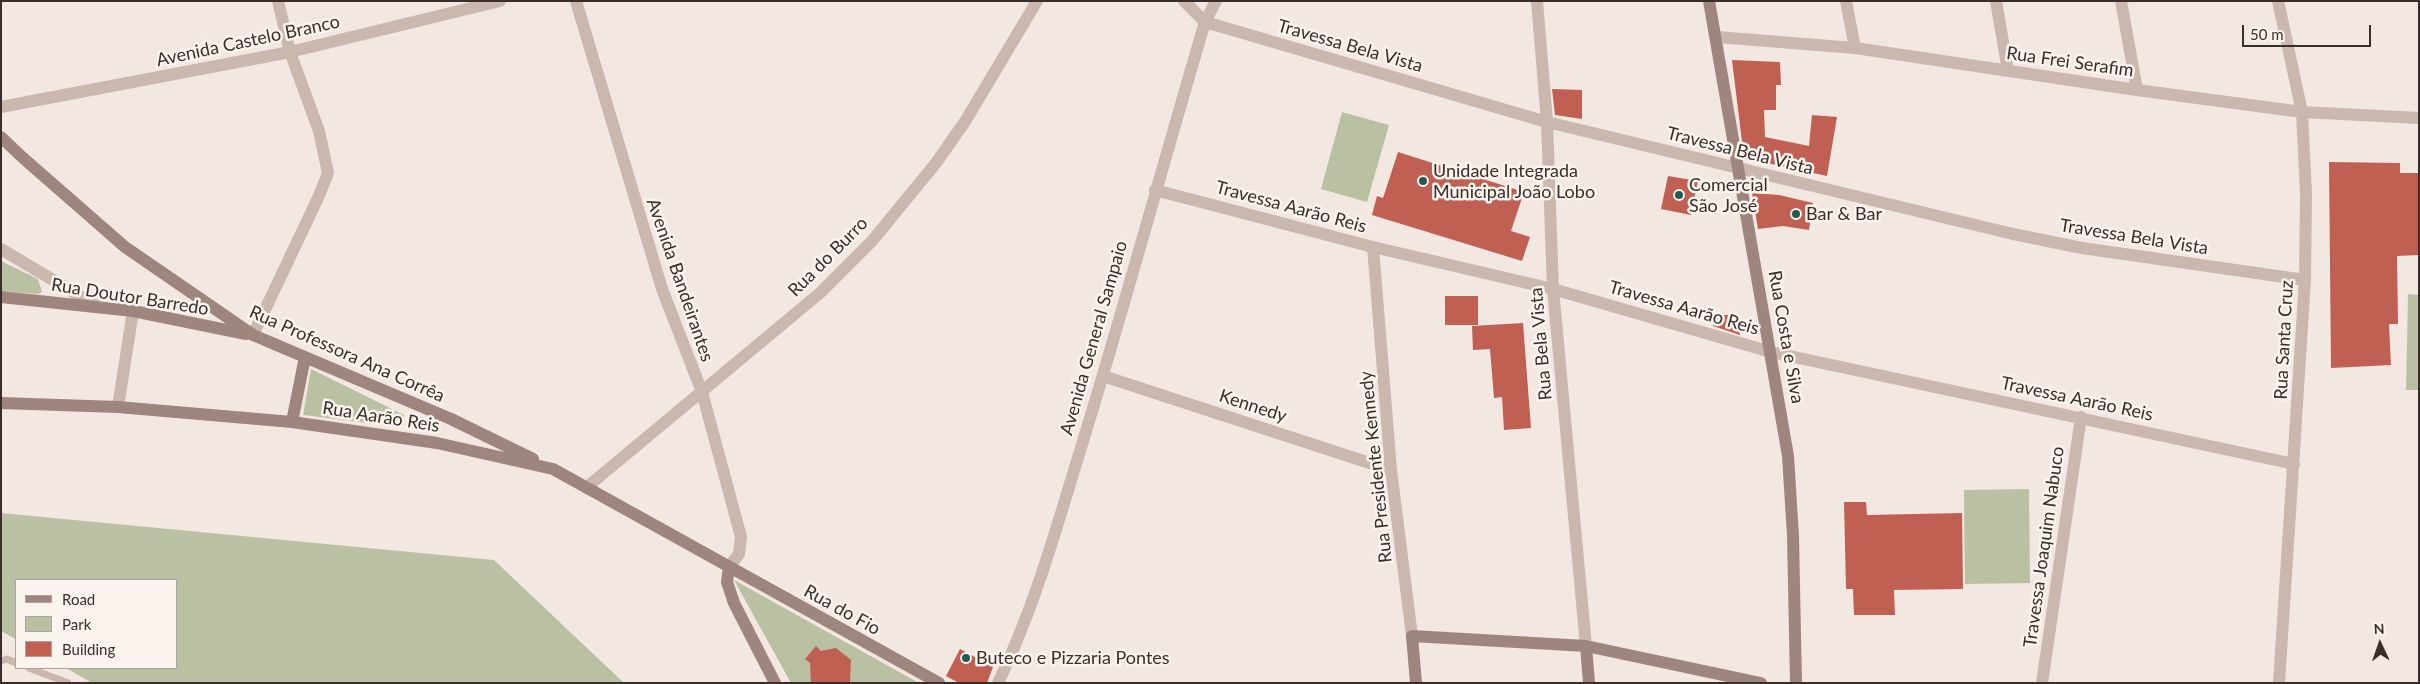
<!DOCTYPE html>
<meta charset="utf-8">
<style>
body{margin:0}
#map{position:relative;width:2420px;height:684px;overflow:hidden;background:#f2e8e1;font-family:Lato,sans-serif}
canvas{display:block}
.frame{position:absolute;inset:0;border:2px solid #392e2c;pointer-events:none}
.legend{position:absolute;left:15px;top:579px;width:162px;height:90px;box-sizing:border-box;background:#faf3ee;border:1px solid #ada4a0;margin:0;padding:6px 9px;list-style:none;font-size:15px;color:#392e2c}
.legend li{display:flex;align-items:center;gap:10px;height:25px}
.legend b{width:25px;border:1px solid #ada4a0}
.north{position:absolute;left:2355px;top:619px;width:50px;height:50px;-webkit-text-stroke:4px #faf3ee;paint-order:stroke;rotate:357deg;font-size:14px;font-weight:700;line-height:20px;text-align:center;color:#392e2c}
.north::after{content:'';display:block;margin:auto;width:18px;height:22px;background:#392e2c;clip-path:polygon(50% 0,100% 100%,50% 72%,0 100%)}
.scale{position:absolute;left:2242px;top:25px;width:129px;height:22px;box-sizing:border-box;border:2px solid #392e2c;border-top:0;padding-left:6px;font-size:15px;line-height:18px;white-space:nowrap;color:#392e2c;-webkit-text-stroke:4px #faf3ee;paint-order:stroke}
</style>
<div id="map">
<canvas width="2420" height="684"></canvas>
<div class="frame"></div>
<ul class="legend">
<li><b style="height:6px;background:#9e867f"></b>Road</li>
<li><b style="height:14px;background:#bac1a2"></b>Park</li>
<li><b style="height:14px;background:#bf6053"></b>Building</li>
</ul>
<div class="north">N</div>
<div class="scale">50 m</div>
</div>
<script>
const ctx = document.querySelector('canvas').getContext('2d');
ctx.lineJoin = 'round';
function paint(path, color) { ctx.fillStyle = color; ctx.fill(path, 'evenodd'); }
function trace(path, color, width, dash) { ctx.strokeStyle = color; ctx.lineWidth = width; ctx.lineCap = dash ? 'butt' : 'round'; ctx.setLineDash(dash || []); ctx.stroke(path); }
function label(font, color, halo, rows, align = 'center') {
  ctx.font = font + ' Lato,sans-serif'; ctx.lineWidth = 5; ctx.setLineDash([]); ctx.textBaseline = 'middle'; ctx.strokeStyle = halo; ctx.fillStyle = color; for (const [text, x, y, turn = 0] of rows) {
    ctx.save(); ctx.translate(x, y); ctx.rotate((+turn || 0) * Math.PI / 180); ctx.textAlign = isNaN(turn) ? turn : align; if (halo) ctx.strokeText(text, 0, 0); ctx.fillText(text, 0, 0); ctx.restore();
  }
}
paint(new Path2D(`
 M1342,112L1389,125L1367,202L1321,189Z
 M1,261L38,279L42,292L38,294L1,291Z
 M2408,294L2419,295V390H2406Z
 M311,369L404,415L401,427L303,415Z
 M2029,489L2030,583L1965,584L1964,490Z
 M1,513L494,560L624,683H92L66,668H176V580H16V639L1,631Z
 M734,580L919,683H791Z`), '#bac1a2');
paint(new Path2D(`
 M1732,60L1780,62L1781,85H1776V110H1764L1765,137L1809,146L1812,115L1837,117L1827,176L1744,158Z
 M1552,89L1582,90V119L1555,115Z
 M1398,152L1524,192L1511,231L1530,237L1522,261L1372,215L1377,196L1383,198Z
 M2329,162L2400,163V173H2419V255L2397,256L2398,324H2389L2391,365L2331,368Z
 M1668,176L1698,181L1691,215L1661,209Z
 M1752,193L1779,195L1813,203L1809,230L1783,226L1758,229Z
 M1445,296H1478V325H1445Z
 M1713,315H1739L1740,335L1713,326Z
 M1523,323L1531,428L1504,430L1502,397L1494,398L1490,349L1473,350L1472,326Z
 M1844,502H1866L1867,515L1962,513L1963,589L1894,590L1895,615H1854L1853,589H1846Z
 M816,646L821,651L836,648L851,660L850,683H811L810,663L805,659Z
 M960,649L993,667L987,683H959L946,676Z`), '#bf6053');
trace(new Path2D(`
 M1,661L7,659L16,663
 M29,668L68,683`), '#cab7ae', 7);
trace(new Path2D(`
 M576,1L662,289L702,392L741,537L739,554L729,567
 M1184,1L1205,22L1547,122L2013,234L2082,248L2305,280
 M1537,1L1547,122L1553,289L1586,646
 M1846,1L1855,48
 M1996,1L2008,71
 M2121,1L2137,90
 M2278,1L2302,112L2306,194L2305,280L2279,683
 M1717,37L1855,48L2137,90L2302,112L2419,118
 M1,107L290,52L500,1
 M1155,190L1373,247L1553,289L1771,352L2294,464
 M1373,247L1391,470L1412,636
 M1,249L95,305
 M253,335L318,198L328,173L319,131L290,52L278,1
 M1103,376L1391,470
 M118,407L133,311
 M587,487L820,293L872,241L936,163L966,120L1037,1
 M998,683C1034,609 1056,529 1080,451C1124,308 1163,164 1205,22L1216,1
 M2042,683L2081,417`), '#cab7ae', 12);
trace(new Path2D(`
 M1709,1L1788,456L1793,536L1796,683
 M1,137L22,157L125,247L253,335L451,419L533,459
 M1,297L133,311L246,334
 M1,403L118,407L292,422L437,443L553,469L939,683
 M292,422L305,357
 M729,567L727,582L734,603L775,683
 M1586,646L1589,683
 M1416,683L1412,636L1586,646L1761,683`), '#9e867f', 12);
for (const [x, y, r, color] of [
 [1423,181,5,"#235956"],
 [1679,195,5,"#235956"],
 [1796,214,5,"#235956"],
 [966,658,5,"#235956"]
]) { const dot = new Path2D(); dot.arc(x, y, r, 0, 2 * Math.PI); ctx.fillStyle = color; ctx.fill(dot); trace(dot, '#faf3ee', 2); }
label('18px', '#392e2c', '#faf3ee', [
 ["Avenida Castelo Branco",248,41,-12],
 ["Travessa Bela Vista",1350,46,16],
 ["Rua Frei Serafim",2070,62,8],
 ["Travessa Bela Vista",1740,151,14],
 ["Travessa Aarão Reis",1291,207,15],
 ["Travessa Bela Vista",2134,237,9],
 ["Rua do Burro",828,257,-45],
 ["Avenida Bandeirantes",680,280,71],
 ["Rua Doutor Barredo",130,297,9],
 ["Travessa Aarão Reis",1684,308,16],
 ["Rua Costa e Silva",1786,337,80],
 ["Avenida General Sampaio",1094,338,-74],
 ["Rua Santa Cruz",2284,340,-87],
 ["Rua Bela Vista",1541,344,-95],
 ["Rua Professora Ana Corrêa",347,354,24],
 ["Travessa Aarão Reis",2077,399,12],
 ["Kennedy",1253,406,18],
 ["Rua Aarão Reis",381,417,9],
 ["Rua Presidente Kennedy",1376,467,-96],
 ["Travessa Joaquim Nabuco",2044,547,-82],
 ["Rua do Fio",842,610,29]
]);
label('18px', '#392e2c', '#faf3ee', [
 ["Unidade Integrada",1433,171],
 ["Municipal João Lobo",1433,192],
 ["Comercial",1689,185],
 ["São José",1689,206],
 ["Bar & Bar",1806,214],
 ["Buteco e Pizzaria Pontes",976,658]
], 'left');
</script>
